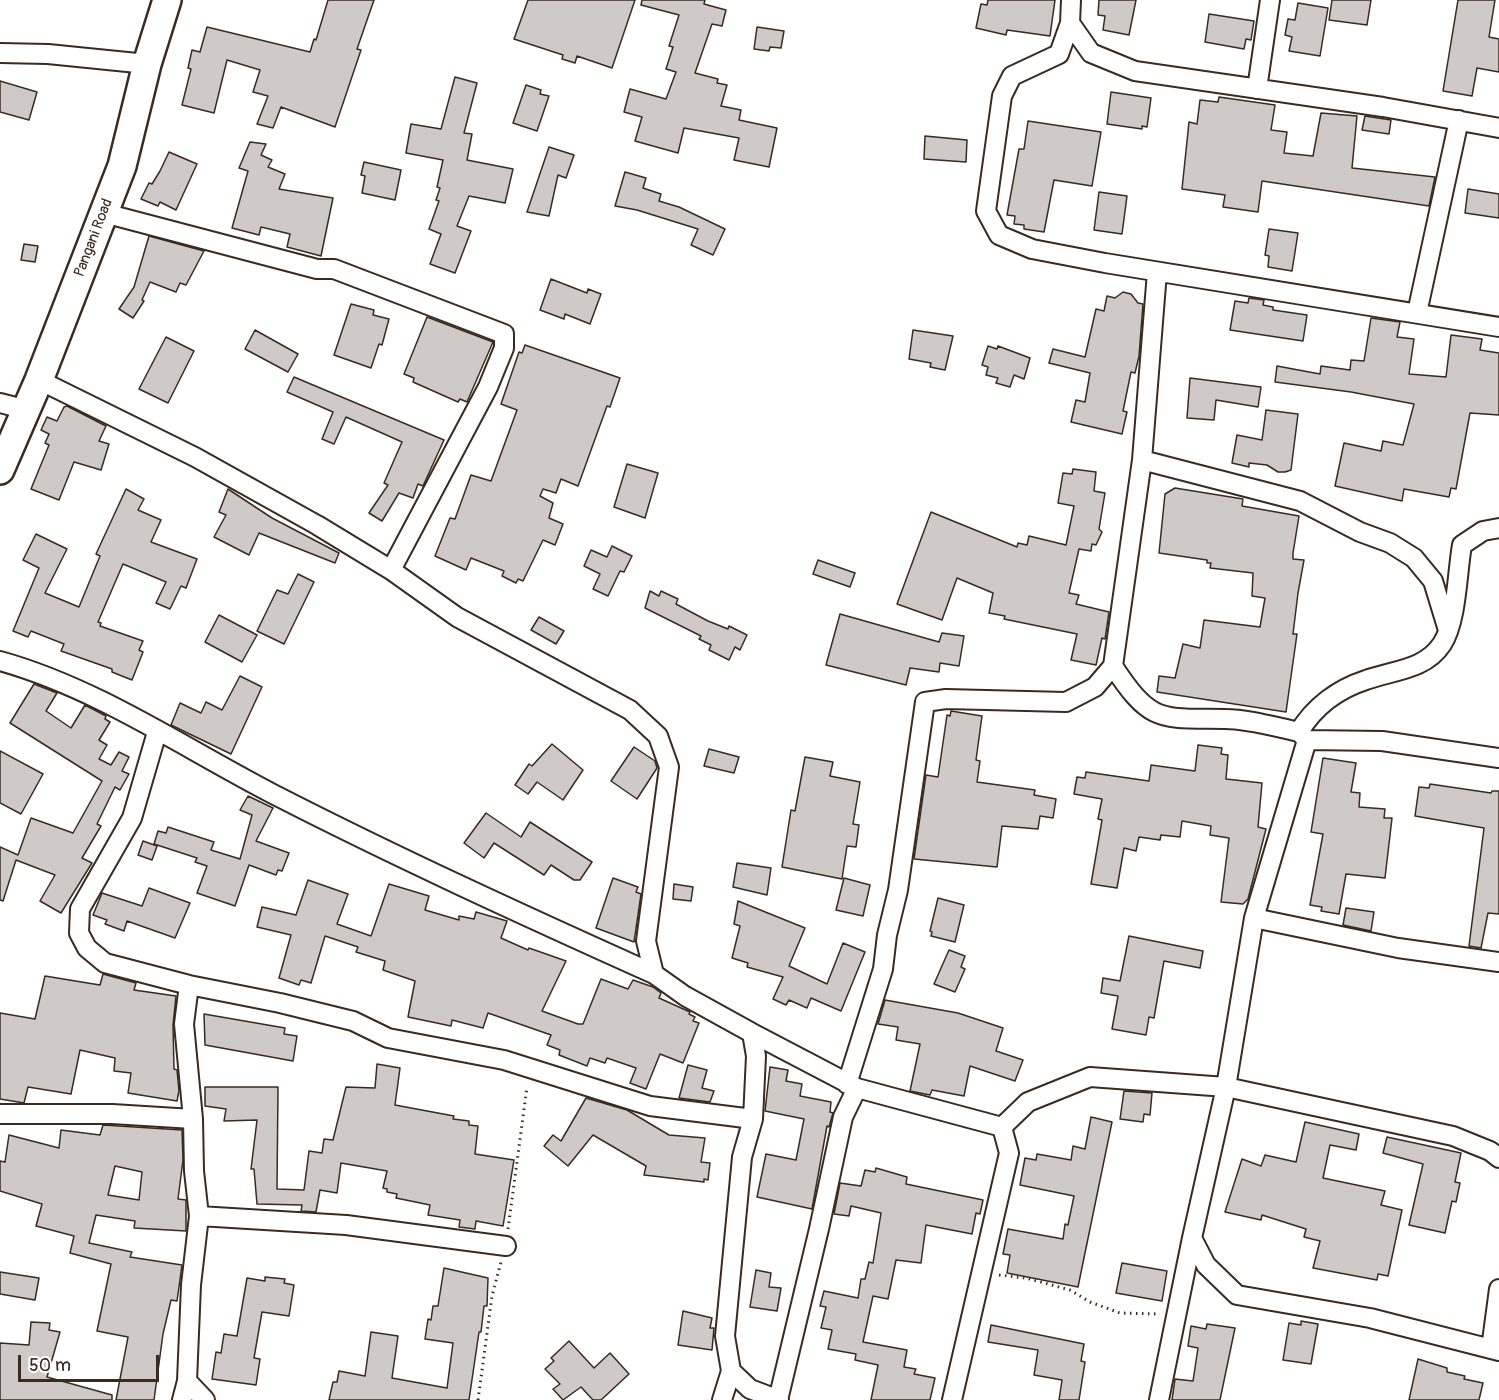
<!DOCTYPE html>
<style>
body{margin:0}
#map{position:relative;width:1499px;height:1400px;overflow:hidden;background:#fff;font-family:Pangolin,sans-serif}
canvas{display:block}
.scale{position:absolute;left:18px;top:1355px;width:141px;height:27px;box-sizing:border-box;border:3px solid #3b2a1e;border-top:0;padding-left:8px;font-size:18px;line-height:21px;white-space:nowrap;color:#3b2a1e;-webkit-text-stroke:4px #fff;paint-order:stroke}
</style>
<div id="map">
<canvas width="1499" height="1400"></canvas>
<div class="scale">50 m</div>
</div>
<script>
const ctx = document.querySelector('canvas').getContext('2d');
ctx.lineJoin = 'round';
function paint(path, color) { ctx.fillStyle = color; ctx.fill(path, 'evenodd'); }
function trace(path, color, width, dash) { ctx.strokeStyle = color; ctx.lineWidth = width; ctx.lineCap = dash ? 'butt' : 'round'; ctx.setLineDash(dash || []); ctx.stroke(path); }
function label(font, color, halo, rows, align = 'center') {
  ctx.font = font + ' Pangolin,sans-serif'; ctx.lineWidth = 4.5; ctx.setLineDash([]); ctx.textBaseline = 'middle'; ctx.strokeStyle = halo; ctx.fillStyle = color; for (const [text, x, y, turn = 0] of rows) {
    ctx.save(); ctx.translate(x, y); ctx.rotate((+turn || 0) * Math.PI / 180); ctx.textAlign = isNaN(turn) ? turn : align; if (halo) ctx.strokeText(text, 0, 0); ctx.fillText(text, 0, 0); ctx.restore();
  }
}
const building = new Path2D(`
 M328,0H374L357,49L361,50L335,127L281,107L273,128L257,124L268,96L253,92L260,70L227,60L214,113L182,105L191,69L188,68L192,50L200,52L207,27L310,52L314,39L316,40Z
 M528,0H635L612,68L577,56L575,63L562,59L563,55L514,39Z
 M642,0H705L704,4L726,10L722,26L712,24L695,73L718,79L717,83L727,85L721,106L741,110L739,120L777,128L769,167L734,160L739,138L684,128L678,153L635,141L642,117L624,112L630,89L666,99L676,72L666,69L673,47L669,46L679,15L641,5Z
 M988,0H1055L1050,36L1007,30L1006,35L976,28L981,4L987,5Z
 M1099,0H1136L1129,35L1103,30L1105,16L1098,15Z
 M1332,0H1371L1367,25L1329,20Z
 M1458,0H1495L1489,37L1499,39V72L1477,68L1472,96L1443,91Z
 M1298,3L1328,8L1320,56L1289,51L1292,37L1285,35L1288,19L1295,20Z
 M1209,14L1254,21L1251,40L1246,39L1244,49L1205,42Z
 M757,27L784,31L781,48L770,47L769,51L754,49Z
 M455,77L477,83L464,133L472,134L467,160L513,169L505,203L469,196L457,226L471,231L455,273L430,264L441,234L429,229L439,201L436,200L440,188L437,187L443,160L406,153L411,124L441,129Z
 M0,81L37,92L29,120L0,112Z
 M526,85L541,90L540,94L549,96L537,131L513,123Z
 M1111,92L1151,98L1147,127L1142,126V129L1107,124Z
 M1219,97L1275,105L1271,130L1287,132L1284,153L1313,156L1321,113L1357,116L1352,168L1435,177L1429,206L1262,181L1258,212L1223,207L1225,195L1182,189L1189,122L1197,124L1200,100L1218,102Z
 M1365,116L1391,120L1389,134L1362,130Z
 M1028,121L1101,132L1092,186L1054,180L1044,232L1024,229V225L1014,224L1015,216L1007,215L1019,149H1024Z
 M925,136L967,140L966,162L924,159Z
 M250,142L266,144L261,155L272,160L268,167L285,174L279,189L333,198L321,256L287,247L290,234L261,227L259,235L232,228L248,171L239,168Z
 M549,147L574,155L566,178L558,175L549,216L527,212Z
 M169,152L197,164L176,210L160,202L158,206L141,199L149,183L152,184L160,171Z
 M364,162L401,170L395,200L362,193L365,176L361,175Z
 M625,172L646,178L643,188L661,194L659,201L679,207L725,229L713,255L691,245L698,229L637,210L615,206Z
 M1468,189L1499,194V218L1465,213Z
 M1099,192L1127,196L1122,234L1094,230Z
 M1269,229L1298,233L1292,271L1268,267L1269,256L1265,255Z
 M149,236L204,251L186,285L180,283L176,292L150,282L142,300L144,301L133,318L119,309L134,287Z
 M24,244L38,246L35,262L21,260Z
 M551,279L587,293L588,289L601,294L590,324L565,314L564,319L540,310Z
 M1123,292L1131,294L1138,303L1143,304L1139,356L1135,373L1131,372L1123,411L1127,412L1122,434L1071,422L1076,400L1085,402L1090,373L1049,363L1053,349L1085,357L1096,309L1104,311L1107,296L1115,298Z
 M1249,298L1264,300L1263,305L1273,307V310L1307,315L1303,341L1230,330L1235,301L1248,303Z
 M351,304L374,310L373,315L389,319L382,345L379,344L371,368L334,355Z
 M427,317L493,342L467,402L460,399L458,402L413,382L414,378L404,374Z
 M1371,318L1400,322L1397,337L1414,339L1409,374L1446,377L1451,335L1482,339L1480,350L1499,353V415L1470,413L1456,489L1451,488L1449,497L1404,489L1402,501L1335,486L1344,443L1381,451L1383,441L1403,445L1414,404L1351,392L1275,382L1277,366L1320,374L1321,366L1350,370L1351,360L1364,361Z
 M255,330L298,354L288,372L245,349Z
 M913,330L953,336L945,370L930,367L931,363L909,359Z
 M166,337L194,351L168,403L139,389Z
 M525,345L620,378L610,407L607,406L578,486L561,479L556,493L543,489L540,496L553,503L549,518L563,524L555,545L543,540L523,581L518,579L516,583L502,576L504,571L471,558L466,570L435,556L450,518L455,519L471,475L491,481L517,410L501,404L519,352L522,353Z
 M988,346L997,349L998,346L1030,358L1024,379L1014,375L1010,387L996,383L998,378L986,375L988,367L982,365Z
 M294,377L444,440L423,486L418,484L413,498L399,493L382,521L369,513L388,485L384,483L402,442L346,417L334,444L322,439L333,412L287,392Z
 M1190,378L1261,387L1258,407L1216,400L1214,420L1187,418Z
 M67,406L106,426L99,441L109,444L101,470L74,462L59,500L31,489L49,445L45,443L49,434L41,430L47,417L57,421L64,407Z
 M1266,410L1298,414L1291,470L1285,472H1278L1267,465L1249,463V467L1232,463L1237,435L1262,440Z
 M627,464L658,473L645,518L614,507Z
 M1073,469L1096,472L1094,491L1105,493L1099,529L1102,532L1096,545L1092,544L1091,551L1079,549L1069,593L1079,595L1076,604L1109,612L1105,639L1102,638L1096,665L1071,660L1077,634L1004,619L1005,616L989,613L993,593L957,578L942,620L897,604L931,512L1017,547L1018,543L1027,545L1029,536L1066,545L1074,506L1058,503L1063,473L1072,474Z
 M1175,488L1243,499L1242,506L1299,516L1293,553V559L1304,560L1298,593L1293,634H1297L1286,712L1157,692L1159,676L1175,678L1183,644L1200,648L1204,620L1260,627L1265,598L1252,596L1253,573L1210,568L1211,563H1207V560L1159,553L1165,494Z
 M126,489L144,499L138,510L161,520L151,542L197,559L186,588L181,586L170,609L156,603L166,582L123,564L98,622L101,623L100,626L143,641L139,650L143,652L132,680L112,672V669L61,651L64,644L31,631L28,637L13,631L39,568L23,560L36,534L67,549L45,593L79,607L100,556L96,554Z
 M228,489L272,518L339,553L335,563L259,533L249,555L214,537L226,515L219,512Z
 M612,546L632,556L624,572L620,571L608,596L593,589L600,574L584,566L591,550L607,557Z
 M818,560L855,573L850,587L813,574Z
 M298,574L314,582L284,644L257,631L277,590L288,594Z
 M650,591L659,596L661,591L678,599L676,604L708,621L728,629L729,626L747,635L740,650L735,647L729,660L709,650L711,645L699,639L701,636L645,608Z
 M840,614L939,642L942,633L964,636L959,666L940,663L939,672L910,668L906,685L826,665Z
 M219,615L257,635L242,662L205,642Z
 M539,617L564,631L556,644L531,630Z
 M240,676L262,687L231,754L171,725L180,703L201,713L206,702L222,710Z
 M34,684L57,693L46,711L71,728L85,705L106,716L105,719L110,722L99,740L107,745L99,759L111,765L119,752L129,757L122,771L129,774L120,790L115,787L97,824L101,826L82,858L92,863L61,913L40,901L55,875L16,860L3,901L0,900V847L18,855L31,818L73,833L102,781L10,723Z
 M951,711L982,716L976,760L980,761L977,782L1035,790L1034,795L1056,799L1053,818L1040,816L1038,829L1002,826L997,867L914,859L926,775L938,777L947,715L950,716Z
 M552,744L583,770L563,800L537,782L528,794L515,785L529,764L532,766Z
 M1198,745L1222,748L1221,754L1228,755L1226,779L1262,783L1258,827L1266,829L1248,899L1243,904L1221,902L1229,838L1210,835L1211,826L1182,821L1180,837L1161,835L1160,840L1139,837L1136,851L1124,848L1117,888L1091,884L1102,820L1098,819L1102,799L1074,794L1077,777L1085,778L1086,772L1149,781L1151,765L1195,771Z
 M634,747L655,761L657,768L637,799L611,781Z
 M709,749L739,757L734,773L704,766Z
 M0,751L43,774L21,814L0,803Z
 M805,757L833,762L830,776L860,782L853,824L859,825L856,847L847,846L842,879L782,867L791,810L795,811Z
 M1323,758L1356,763L1351,792L1360,793L1359,807L1385,809L1384,818H1392L1385,878L1346,874L1339,914L1321,911L1322,907L1310,905L1323,834L1311,832Z
 M1430,784L1491,793L1492,791H1499V914L1488,913L1481,948L1469,946L1484,828L1415,816L1419,787L1429,788Z
 M248,796L273,808L256,841L289,853L282,871L278,870L276,875L249,865L235,906L197,893L207,866L195,862L197,858L154,844L158,831L166,833L168,827L214,842L211,850L240,859L252,815L240,810Z
 M486,813L521,837L530,822L592,862L580,880H574L551,865L544,875L494,843L484,858L464,843Z
 M143,841L157,846L152,860L138,855Z
 M737,863L771,868L767,895L733,887Z
 M613,878L638,887L636,892L641,894L634,942L596,928Z
 M844,878L870,885L863,916L836,910Z
 M308,880L348,894L337,924L371,936L389,884L429,896L425,910L459,920V916L474,919L476,912L507,921L501,938L528,950L529,948L566,961L542,1011L578,1024H583L601,979L628,989L633,980L653,987L661,993L659,998L690,1012L689,1014L695,1017L693,1021L699,1023L683,1063L660,1054L646,1089L630,1083L636,1068L607,1058L605,1063L590,1058L587,1066L559,1055L560,1050L547,1045L551,1035L488,1013L483,1028L452,1020L451,1026L408,1017L415,981L383,970L385,961L356,952L358,947L325,936L311,983L301,980L299,985L279,978L291,935L257,927L262,907L296,915Z
 M674,884L693,887L691,901L673,899Z
 M149,888L190,903L175,938L127,921L124,931L105,924L107,920L93,915L102,893L142,906Z
 M938,898L964,905L955,942L931,936L932,932L930,931Z
 M738,901L805,928L789,966L827,984L843,943L865,952L841,1011L811,998L807,1008L789,1000L786,1005L773,999L783,977L747,967L748,963L732,958L740,926L734,924Z
 M1346,908L1374,912L1371,931L1343,925Z
 M1129,936L1203,951L1200,968L1164,961L1154,1018L1149,1017L1146,1035L1112,1029L1118,996L1101,993L1103,978L1120,981Z
 M949,950L965,956L961,967L965,969L955,992L934,984Z
 M103,974L136,983L134,990L176,996L173,1025L174,1069L177,1070L179,1091L177,1101L128,1093L131,1073L114,1071L115,1058L80,1050L71,1094L28,1087L24,1103L0,1099V1013L35,1019L45,976L100,985Z
 M885,1000L958,1013L1003,1028L996,1051L1023,1060L1015,1081L970,1066L964,1096L932,1090L930,1095L910,1091L920,1044L896,1040L898,1027L878,1024Z
 M204,1014L285,1028L284,1034L297,1036L293,1061L205,1045Z
 M377,1064L400,1068L395,1105L454,1116L453,1119L469,1121V1125L478,1126L475,1154L514,1160L503,1226L476,1221L475,1229L459,1227L460,1220L428,1215L430,1205L396,1198L397,1194L387,1192V1189L383,1188L387,1171L341,1163L337,1193L320,1190L316,1212L301,1211L302,1205L257,1204L254,1169H251L257,1120L224,1121L226,1109L205,1106V1087H278L277,1189L304,1190L309,1151L322,1153L324,1139L333,1140L346,1087L375,1088Z
 M688,1065L707,1070L702,1088L714,1091L710,1102L679,1098Z
 M770,1067L788,1070L786,1081L802,1084L800,1096L831,1102L830,1112L833,1113L829,1127L827,1126L812,1209L757,1197L766,1154L796,1160L804,1119L765,1111Z
 M1124,1091L1152,1093L1150,1115L1144,1114L1143,1122L1120,1119Z
 M586,1098L627,1110L669,1135L705,1138L701,1162L710,1163L708,1180L704,1179V1182L644,1175L646,1166L593,1135L568,1166L544,1146L553,1135L561,1141Z
 M1091,1117L1112,1122L1078,1287L1007,1273L1010,1255L1003,1254L1008,1229L1063,1239L1065,1224L1068,1225L1074,1196L1020,1185L1025,1158L1036,1160L1037,1154L1071,1160L1073,1146L1085,1149Z
 M1305,1122L1359,1134L1356,1150L1330,1145L1323,1178L1385,1191L1381,1205L1402,1210L1388,1276L1378,1274L1377,1280L1313,1268L1320,1241L1304,1237L1306,1229L1262,1215L1261,1220L1225,1212L1242,1159L1261,1166L1265,1155L1296,1162Z
 M103,1125L182,1130L183,1160L178,1199L186,1200V1231L134,1228L135,1221L96,1215L89,1243L132,1252L130,1257L182,1265L177,1301L171,1300L163,1334L154,1400H116L128,1337L97,1331L111,1264L70,1253L74,1236L36,1226L42,1204L0,1191V1161L5,1162L9,1135L59,1148L61,1130L100,1135ZM115,1166L142,1172L139,1200L108,1195Z
 M1387,1137L1461,1153L1455,1182L1460,1183L1456,1202L1452,1201L1445,1233L1409,1225L1423,1164L1383,1153Z
 M876,1168L907,1177L906,1184L983,1200L980,1214L976,1213L972,1234L926,1225L921,1263L896,1260L888,1299L873,1296L863,1342L907,1350L904,1367L916,1369L914,1374L935,1378L930,1400H871L878,1365L855,1360L856,1354L828,1349L832,1330L821,1328L826,1307L820,1306L824,1291L858,1298L861,1279H865L869,1262L873,1263L881,1213L851,1206L849,1216L834,1214L840,1183L861,1186L865,1170L875,1172Z
 M1122,1263L1167,1271L1162,1301L1116,1293Z
 M444,1268L488,1278L487,1306H484L481,1332H479L469,1400H329L333,1382H337L339,1371L365,1376L371,1332L398,1336L392,1378L447,1388L453,1343L425,1339L428,1319L431,1320L433,1306H438Z
 M756,1270L771,1273L769,1287L781,1288L777,1311L750,1307Z
 M0,1272L39,1278L35,1300L0,1294Z
 M265,1277L285,1279L284,1283L294,1285L289,1316L262,1312L254,1358L260,1359L256,1385L212,1379L216,1352L221,1353L224,1334L237,1336L247,1278L265,1281Z
 M683,1311L712,1318L710,1328H714L712,1350L678,1345Z
 M1301,1321L1318,1324L1311,1364L1283,1360L1289,1323L1301,1325Z
 M31,1322L50,1323L49,1330L60,1332L47,1377L112,1395V1400H0V1343L29,1345Z
 M1207,1324L1235,1328L1220,1400H1172L1175,1379L1193,1381L1198,1348L1188,1346L1191,1326L1206,1329Z
 M991,1325L1084,1344L1081,1361L1085,1362L1079,1400H1059L1062,1380L1034,1375L1038,1350L988,1342Z
 M569,1341L594,1368L610,1353L629,1374L601,1400H593L581,1387L563,1400L553,1389L560,1384L545,1369L554,1361L551,1358Z
 M1418,1359L1447,1368V1372L1465,1376L1464,1379L1483,1383L1479,1400H1409Z`);
paint(building, '#cfcac7');
trace(building, '#3b2a1e', 1.5);
const minor = new Path2D(`
 M1071,0L1070,23L1091,53L1135,71L1383,107L1499,128
 M1070,23L1059,54L1012,76L1002,96L986,211L999,235L1032,249L1105,263L1499,327
 M0,53L48,54L147,64
 M1257,89L1270,0
 M104,213L317,269H334L504,334V348L488,387L391,570
 M1417,313L1459,120
 M39,380L195,457L317,525L391,570L457,617L630,710L658,736L669,767L646,941L654,974L685,996L752,1033L756,1056L753,1119L742,1157L725,1336L731,1371L750,1389L779,1400
 M0,403L27,410
 M1142,460L1300,501L1360,532L1390,543L1414,558L1433,581L1447,627
 M1499,528L1483,531L1462,545C1457,573 1457,621 1442,644C1425,670 1394,670 1366,680C1338,689 1314,707 1299,732L1307,740L1254,918L1226,1087L1192,1238L1206,1265L1237,1295L1370,1318L1499,1351
 M0,661C97,688 184,748 273,794C398,858 525,916 654,974
 M1113,666C1151,724 1160,718 1225,719C1249,719 1275,727 1299,732
 M157,732L132,818L80,909L79,933L87,948L105,963L189,985L280,1003L353,1021L388,1038L504,1060L650,1106L753,1119
 M1307,740L1382,741L1499,758
 M1254,918L1398,948L1499,962
 M752,1033L857,1088L1002,1127L1009,1153L952,1400
 M847,1084L883,969L887,935L898,890L925,702L946,699L1066,702L1095,687L1113,666L1142,460L1157,272
 M0,1114H112L193,1119
 M1002,1127L1028,1102L1090,1077L1226,1087L1453,1136L1490,1151L1499,1158
 M199,1216L346,1225L506,1246
 M1491,1349L1499,1289
 M187,1381L205,1400
 M182,1400L187,1381L191,1285L199,1216L194,1171L193,1119L184,1024L189,985
 M722,1400L731,1371
 M778,1400L819,1229L843,1117L857,1088
 M1159,1400L1192,1238`);
const secondary = new Path2D(`
 M0,470L39,380L122,166L147,64L167,0`);
trace(minor, '#3b2a1e', 22);
trace(secondary, '#3b2a1e', 32);
trace(new Path2D(`
 M508,1229L527,1087
 M999,1275L1026,1278L1070,1290L1090,1302L1120,1313L1160,1314
 M478,1400L492,1296L501,1262`), '#3b2a1e', 3, [1.5, 4.5]);
trace(minor, '#fff', 18);
trace(secondary, '#fff', 27);
label('15px', '#3b2a1e', '#fff', [
 ["Pangani Road",94,238,-69]
]);
</script>
